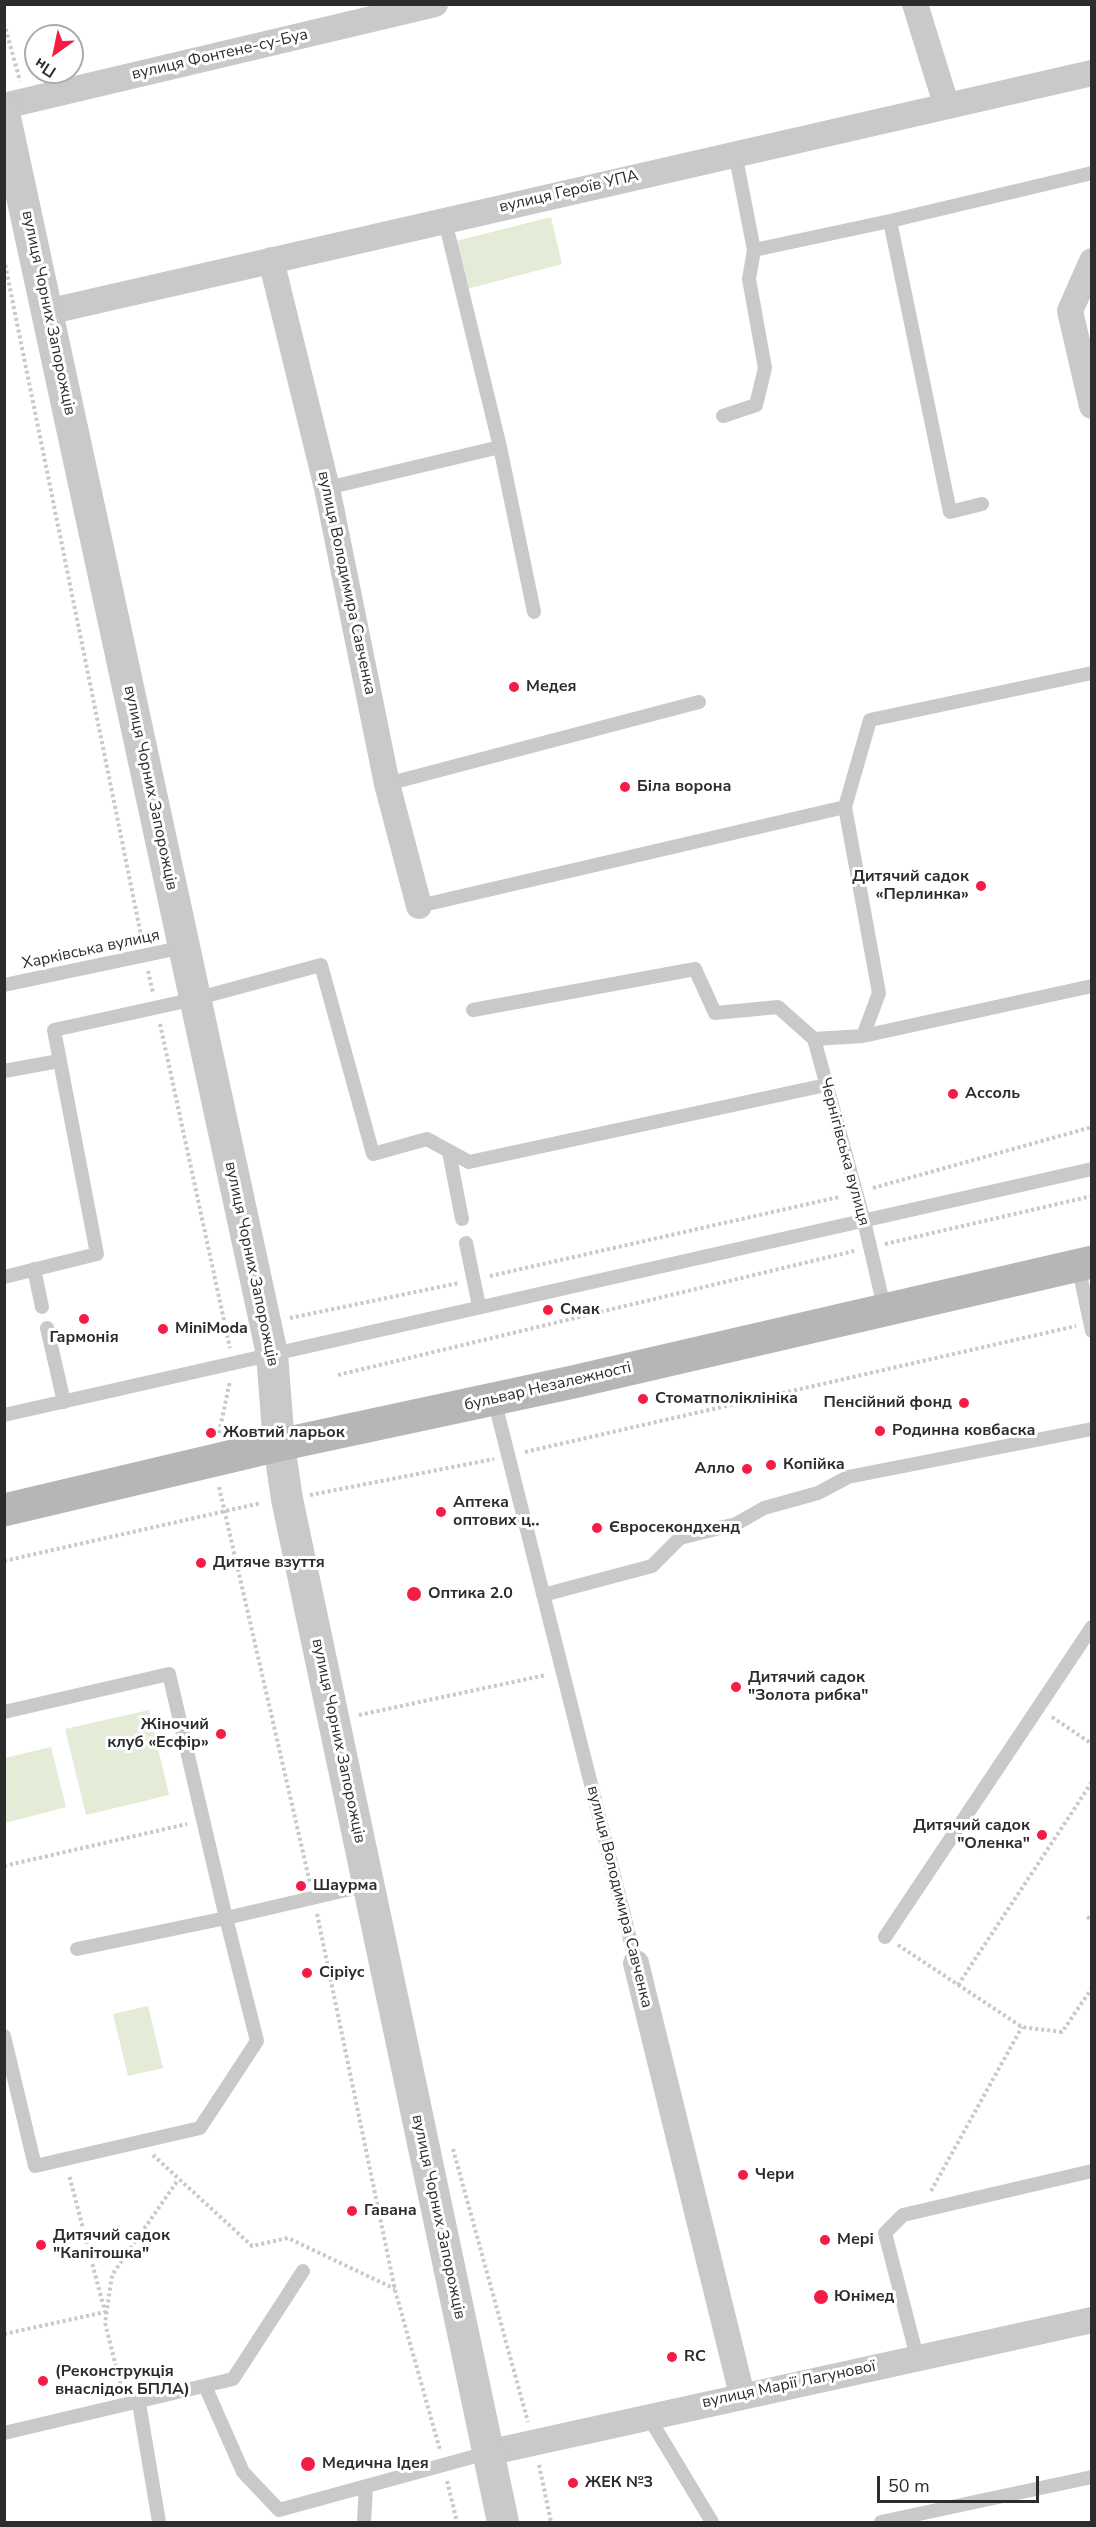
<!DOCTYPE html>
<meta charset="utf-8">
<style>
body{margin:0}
#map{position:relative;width:1096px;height:2527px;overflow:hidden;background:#fff;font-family:"Nunito Sans",sans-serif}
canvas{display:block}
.frame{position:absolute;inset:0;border:6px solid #2c2c2c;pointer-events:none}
.north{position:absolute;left:24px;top:24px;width:60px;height:60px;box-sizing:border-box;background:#fff;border:2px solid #ababab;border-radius:50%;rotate:213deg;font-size:16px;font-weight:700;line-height:24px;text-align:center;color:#2c2c2c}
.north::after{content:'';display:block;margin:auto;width:21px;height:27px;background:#f41d46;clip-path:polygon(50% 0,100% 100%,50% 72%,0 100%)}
.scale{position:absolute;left:877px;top:2476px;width:162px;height:27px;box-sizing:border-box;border:3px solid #2c2c2c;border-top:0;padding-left:8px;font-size:18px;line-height:21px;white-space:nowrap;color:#2c2c2c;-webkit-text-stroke:4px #fff;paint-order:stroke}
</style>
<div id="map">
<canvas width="1096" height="2527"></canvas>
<div class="frame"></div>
<div class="north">Пн</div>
<div class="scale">50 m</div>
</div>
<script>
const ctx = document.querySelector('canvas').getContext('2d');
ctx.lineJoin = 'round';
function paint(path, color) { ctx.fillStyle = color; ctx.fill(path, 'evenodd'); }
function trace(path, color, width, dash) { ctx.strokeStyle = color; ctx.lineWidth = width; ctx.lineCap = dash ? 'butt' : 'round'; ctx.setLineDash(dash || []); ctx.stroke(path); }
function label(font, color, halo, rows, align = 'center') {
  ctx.font = font + ' "Nunito Sans",sans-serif'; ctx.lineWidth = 6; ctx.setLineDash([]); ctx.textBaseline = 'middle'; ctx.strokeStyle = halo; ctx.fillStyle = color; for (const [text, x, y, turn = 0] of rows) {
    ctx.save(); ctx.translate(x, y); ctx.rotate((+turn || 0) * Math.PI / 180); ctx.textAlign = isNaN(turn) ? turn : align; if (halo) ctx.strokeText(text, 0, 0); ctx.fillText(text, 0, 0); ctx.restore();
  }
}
paint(new Path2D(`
 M551,217L562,264L467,289L456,241Z
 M149,1710L169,1795L86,1815L65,1729Z
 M51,1747L66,1807L5,1823V1758Z
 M148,2006L163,2068L128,2076L113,2014Z`), '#e4ebd7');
trace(new Path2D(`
 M4,23L20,81
 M4,259L142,940
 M148,971L153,993
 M160,1024L230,1348
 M873,1188L1092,1127
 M885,1244L1092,1196
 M490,1276L839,1197
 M290,1318L459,1283
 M338,1375L854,1251
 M219,1433L230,1381
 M525,1452L1076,1326
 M219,1487L310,1883
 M310,1495L494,1459
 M4,1561L261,1503
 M359,1715L546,1675
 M1052,1717L1092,1744
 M4,1866L187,1824
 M317,1914L395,2290L440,2450
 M1087,1917L1092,1920
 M898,1945L1022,2027L1062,2032L1092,1988
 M958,1985L1092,1782
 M453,2149L528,2422
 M153,2155L252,2246L288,2238L395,2289
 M931,2191L1022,2027
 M4,2334L105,2312L69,2175
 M122,2390L105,2323L112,2275L178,2180
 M539,2465L551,2522
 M447,2481L457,2522`), '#c9c9c9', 4, [3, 3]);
trace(new Path2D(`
 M890,221L1092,173
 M754,250L890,221L950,512L982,504
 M723,416L756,405L765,368L749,279L754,250L735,153
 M500,447L534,612
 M327,488L500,447L445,221
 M387,784L699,702
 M419,906L845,807
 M4,985L184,947
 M473,1010L695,969L715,1013L778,1007L814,1039L864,1221L885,1311
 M863,1036L879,993L845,807L870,720L1092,673
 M814,1039L863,1036L1092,986
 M4,1071L59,1061
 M449,1152L462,1219
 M466,1243L479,1306
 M1078,1265L1092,1331
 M34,1269L42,1307
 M4,1277L97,1254L54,1030L195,999L321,965L373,1154L427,1139L469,1162L826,1085
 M47,1328L64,1402
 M494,1399L636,1963
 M4,1415L1092,1169
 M543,1595L652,1566L680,1538L736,1524L764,1508L818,1493L848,1477L1092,1429
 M4,1712L169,1674L226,1918L368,1885
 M885,1937L1092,1627
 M4,2036L35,2166L200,2128L257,2041L226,1918L77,1949
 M917,2357L885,2233L903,2215L1092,2171
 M205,2386L243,2472L279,2510L487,2453
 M139,2403L159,2522
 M648,2416L712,2522
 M4,2433L233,2379L303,2271
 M364,2522L366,2486
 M881,2522L1092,2477`), '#c9c9c9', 14);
trace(new Path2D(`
 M915,4L946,104
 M4,106L435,4
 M271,260L327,488L387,784L419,906
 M1092,261L1070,311L1092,406
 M47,312L1092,73
 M636,1963L742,2395
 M487,2453L1092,2320`), '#c9c9c9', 26);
trace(new Path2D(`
 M4,113L272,1354L279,1445L287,1499L503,2522`), '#c9c9c9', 32);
trace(new Path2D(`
 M4,1510L279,1445L573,1382L1092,1262`), '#b6b6b6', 33);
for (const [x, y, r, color] of [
 [514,687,6,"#f41d46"],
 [625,787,6,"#f41d46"],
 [981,886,6,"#f41d46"],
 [953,1094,6,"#f41d46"],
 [548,1310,6,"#f41d46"],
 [84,1319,6,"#f41d46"],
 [163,1329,6,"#f41d46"],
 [643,1399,6,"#f41d46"],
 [964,1403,6,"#f41d46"],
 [880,1431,6,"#f41d46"],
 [211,1433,6,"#f41d46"],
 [771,1465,6,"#f41d46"],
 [747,1469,6,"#f41d46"],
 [441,1512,6,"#f41d46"],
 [597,1528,6,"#f41d46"],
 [201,1563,6,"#f41d46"],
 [414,1594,8,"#f41d46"],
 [736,1687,6,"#f41d46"],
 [221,1734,6,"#f41d46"],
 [1042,1835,6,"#f41d46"],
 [301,1886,6,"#f41d46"],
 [307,1973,6,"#f41d46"],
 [743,2175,6,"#f41d46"],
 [352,2211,6,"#f41d46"],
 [825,2240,6,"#f41d46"],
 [41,2245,6,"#f41d46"],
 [821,2297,8,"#f41d46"],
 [672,2357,6,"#f41d46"],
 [43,2381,6,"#f41d46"],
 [308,2464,8,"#f41d46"],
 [573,2483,6,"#f41d46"]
]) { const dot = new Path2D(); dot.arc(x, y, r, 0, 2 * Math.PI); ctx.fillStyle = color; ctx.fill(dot); trace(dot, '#fff', 2); }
label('16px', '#2c2c2c', '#fff', [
 ["вулиця Фонтене-су-Буа",220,55,-13],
 ["вулиця Героїв УПА",569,192,-13],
 ["вулиця Чорних Запорожців",48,313,78],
 ["вулиця Володимира Савченка",346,583,78],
 ["вулиця Чорних Запорожців",150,788,78],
 ["Харківська вулиця",91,950,-12],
 ["Чернігівська вулиця",844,1152,75],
 ["вулиця Чорних Запорожців",251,1264,78],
 ["бульвар Незалежності",548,1387,-13],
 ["вулиця Чорних Запорожців",338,1741,78],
 ["вулиця Володимира Савченка",619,1897,76],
 ["вулиця Чорних Запорожців",438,2217,78],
 ["вулиця Марії Лагунової",789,2385,-12]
]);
label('bold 16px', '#2c2c2c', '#fff', [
 ["Медея",526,687],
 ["Біла ворона",637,787],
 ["Дитячий садок",969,877,"right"],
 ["«Перлинка»",969,895,"right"],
 ["Ассоль",965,1094],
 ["Смак",560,1310],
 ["MiniModa",175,1329],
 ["Гармонія",84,1338,"center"],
 ["Стоматполіклініка",655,1399],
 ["Пенсійний фонд",952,1403,"right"],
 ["Родинна ковбаска",892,1431],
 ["Жовтий ларьок",223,1433],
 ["Копійка",783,1465],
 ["Алло",735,1469,"right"],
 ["Аптека",453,1503],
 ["оптових ц‥",453,1521],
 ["Євросекондхенд",609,1528],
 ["Дитяче взуття",213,1563],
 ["Оптика 2.0",428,1594],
 ["Дитячий садок",748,1678],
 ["\"Золота рибка\"",748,1696],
 ["Жіночий",209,1725,"right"],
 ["клуб «Есфір»",209,1743,"right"],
 ["Дитячий садок",1030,1826,"right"],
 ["\"Оленка\"",1030,1844,"right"],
 ["Шаурма",313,1886],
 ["Сіріус",319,1973],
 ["Чери",755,2175],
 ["Гавана",364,2211],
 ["Дитячий садок",53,2236],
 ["\"Капітошка\"",53,2254],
 ["Мері",837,2240],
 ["Юнімед",834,2297],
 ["RC",684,2357],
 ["(Реконструкція",55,2372],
 ["внаслідок БПЛА)",55,2390],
 ["Медична Ідея",322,2464],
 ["ЖЕК №3",585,2483]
], 'left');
</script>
